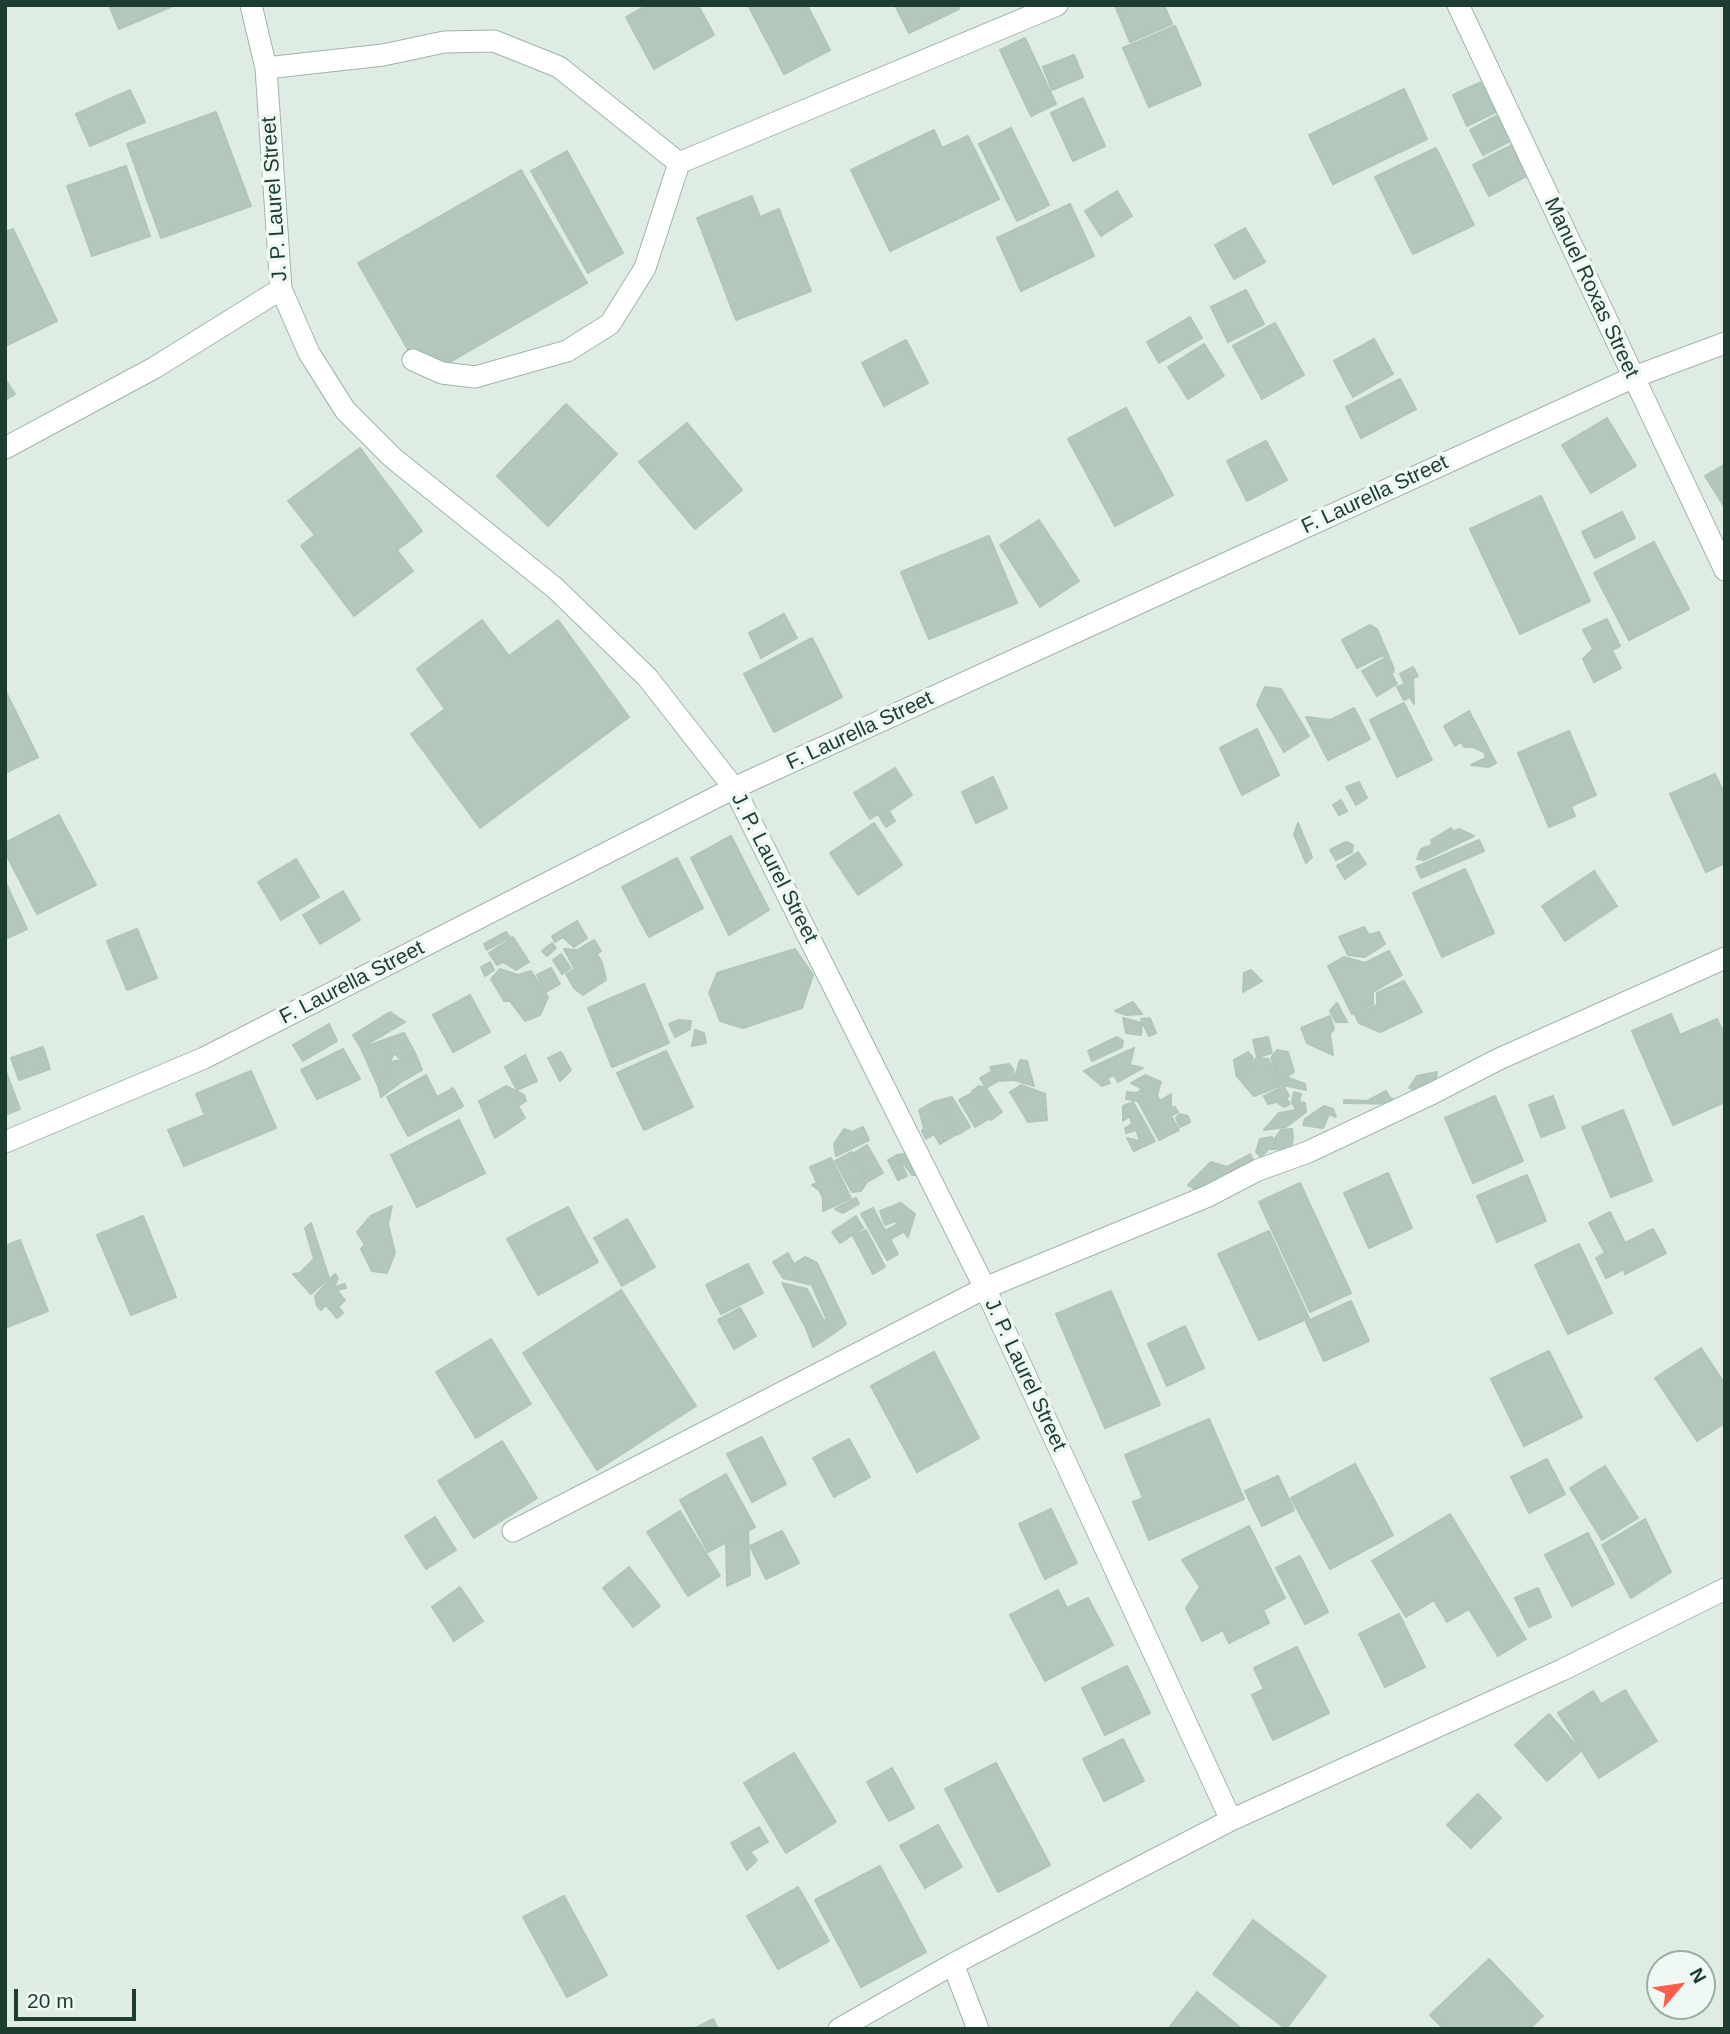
<!DOCTYPE html>
<style>
body{margin:0}
#map{position:relative;width:1730px;height:2034px;overflow:hidden;background:#dfece4;font-family:Arial,sans-serif}
canvas{display:block}
.frame{position:absolute;inset:0;border:7px solid #1e3d31;pointer-events:none}
.north{position:absolute;left:1646px;top:1950px;width:70px;height:70px;box-sizing:border-box;background:#eff8f3;border:2px solid #9bada5;border-radius:50%;rotate:61deg;font-size:19px;font-weight:700;line-height:28px;text-align:center;color:#1e3d31}
.north::after{content:'';display:block;margin:auto;width:24px;height:32px;background:#fe5f4a;clip-path:polygon(50% 0,100% 100%,50% 72%,0 100%)}
.scale{position:absolute;left:14px;top:1989px;width:122px;height:32px;box-sizing:border-box;border:4px solid #1e3d31;border-top:0;padding-left:9px;font-size:21px;line-height:24px;white-space:nowrap;color:#1e3d31;-webkit-text-stroke:5px #eff8f3;paint-order:stroke}
</style>
<div id="map">
<canvas width="1730" height="2034"></canvas>
<div class="frame"></div>
<div class="north">N</div>
<div class="scale">20 m</div>
</div>
<script>
const ctx = document.querySelector('canvas').getContext('2d');
ctx.lineJoin = 'round';
function paint(path, color) { ctx.fillStyle = color; ctx.fill(path, 'evenodd'); }
function trace(path, color, width, dash) { ctx.strokeStyle = color; ctx.lineWidth = width; ctx.lineCap = dash ? 'butt' : 'round'; ctx.setLineDash(dash || []); ctx.stroke(path); }
function label(font, color, halo, rows, align = 'center') {
  ctx.font = font + ' Arial,sans-serif'; ctx.lineWidth = 7; ctx.setLineDash([]); ctx.textBaseline = 'middle'; ctx.strokeStyle = halo; ctx.fillStyle = color; for (const [text, x, y, turn = 0] of rows) {
    ctx.save(); ctx.translate(x, y); ctx.rotate((+turn || 0) * Math.PI / 180); ctx.textAlign = isNaN(turn) ? turn : align; if (halo) ctx.strokeText(text, 0, 0); ctx.fillText(text, 0, 0); ctx.restore();
  }
}
const building = new Path2D(`
 M109,5H175L119,29Z
 M647,5H698L714,35L654,69L626,17Z
 M748,5H807L830,50L784,74Z
 M895,5H957L959,9L909,33Z
 M1115,5H1164L1172,24L1130,42Z
 M1175,26L1201,85L1149,107L1123,48Z
 M1025,38L1056,104L1031,116L1000,50Z
 M1074,55L1083,77L1052,90L1043,67Z
 M1488,79L1502,109L1467,126L1453,95Z
 M1404,89L1427,139L1333,184L1309,135Z
 M130,90L145,122L90,146L76,114Z
 M1083,98L1105,146L1073,161L1051,113Z
 M216,112L251,206L161,238L127,144Z
 M1502,113L1516,138L1483,155L1470,130Z
 M1011,128L1049,205L1017,221L979,144Z
 M934,130L942,148L968,136L999,199L890,251L851,170Z
 M1516,143L1532,173L1489,196L1473,165Z
 M1436,148L1474,225L1413,254L1375,177Z
 M567,151L623,253L588,273L531,171Z
 M126,166L150,236L92,256L67,186Z
 M521,170L587,283L424,377L358,263Z
 M1117,191L1132,216L1101,236L1085,211Z
 M752,196L760,217L779,209L811,291L736,320L697,218Z
 M1070,204L1094,256L1021,291L997,238Z
 M1245,228L1265,262L1234,279L1215,245Z
 M13,229L57,321L5,346V232Z
 M1246,290L1264,324L1228,342L1211,307Z
 M1190,317L1202,338L1159,363L1147,342Z
 M1275,323L1304,375L1262,399L1233,346Z
 M1374,339L1393,374L1353,397L1334,361Z
 M906,340L928,383L884,406L862,363Z
 M1204,344L1224,376L1188,399L1168,367Z
 M5,379L15,394L5,400Z
 M1400,379L1416,409L1361,438L1346,407Z
 M566,404L617,454L548,526L497,476Z
 M1126,408L1173,495L1115,526L1068,439Z
 M1607,418L1636,466L1591,493L1562,445Z
 M687,423L742,490L695,529L639,462Z
 M1266,441L1287,480L1247,501L1227,461Z
 M360,448L422,531L397,550L413,571L354,616L301,546L315,535L288,501Z
 M1725,464V508L1705,476Z
 M1541,496L1590,601L1520,634L1470,529Z
 M1622,512L1635,538L1595,558L1582,532Z
 M1039,520L1079,581L1040,607L1000,545Z
 M989,536L1017,603L929,639L901,572Z
 M1654,542L1689,609L1629,640L1594,573Z
 M784,614L797,638L761,658L749,633Z
 M1607,619L1620,646L1612,650L1621,668L1594,682L1583,659L1593,649L1583,630Z
 M482,620L509,656L558,620L629,717L480,828L411,734L445,709L417,669Z
 M1370,625L1377,629L1394,669L1393,673L1383,655L1357,668L1342,640Z
 M812,638L842,697L774,732L744,674Z
 M1383,659L1397,684L1377,696L1362,671Z
 M1413,667L1418,676L1413,678L1414,704L1410,697L1404,700L1397,687L1405,684L1400,674Z
 M1265,687L1281,689L1309,736L1284,752L1257,705Z
 M5,690L38,757L5,773Z
 M1404,703L1432,760L1397,777L1370,720Z
 M1354,708L1370,739L1328,760L1306,717L1331,720Z
 M1469,711L1496,763L1488,767L1471,765L1486,758L1484,752L1473,747H1464L1461,742L1455,746L1444,726Z
 M1257,729L1279,775L1242,795L1220,748Z
 M1569,731L1596,795L1571,806L1575,816L1549,827L1518,753Z
 M895,768L912,795L889,811L895,821L886,827L878,814L870,819L854,793Z
 M1715,774L1725,795V863L1706,872L1670,794Z
 M993,777L1007,808L976,823L962,792Z
 M1359,782L1367,798L1356,805L1346,787Z
 M1341,800L1347,811L1339,815L1333,805Z
 M59,815L96,885L37,914L5,852V843Z
 M874,823L902,865L858,895L830,853Z
 M1298,823L1312,857L1306,863L1294,834Z
 M1451,828L1453,832L1459,829L1474,836L1424,860L1417,859L1421,849L1432,845L1431,840Z
 M731,836L769,910L729,935L691,858Z
 M1479,840L1484,851L1421,878L1416,867Z
 M1346,842L1353,845L1352,852L1336,860L1330,850Z
 M1358,852L1366,864L1345,879L1337,866Z
 M677,858L703,908L649,937L622,887Z
 M296,859L319,897L281,920L258,882Z
 M1465,869L1494,933L1442,957L1413,893Z
 M1594,871L1617,906L1565,941L1542,906Z
 M5,881L27,929L5,939Z
 M343,891L360,920L320,944L303,915Z
 M577,921L587,938L574,947L563,937L555,942L552,936Z
 M1364,927L1369,935L1379,932L1385,944L1365,957L1348,955L1339,937Z
 M137,929L157,978L127,990L107,941Z
 M506,932L510,937L487,950L484,944Z
 M513,937L529,962L516,970L503,962L497,965L489,953Z
 M594,940L601,951L597,954L602,963L606,980L583,995L574,988L566,974L575,969L564,949L577,950Z
 M552,943L556,948L547,956L542,951Z
 M795,949L813,975L802,1008L743,1028L720,1021L709,993L717,973Z
 M1389,951L1402,975L1373,992V1004L1352,1014L1328,966L1344,957L1365,963Z
 M561,954L571,968L562,974L553,960Z
 M490,962L494,970L485,976L481,967Z
 M551,968L560,984L546,992L537,975Z
 M500,969L518,975L531,971L548,997L540,1015L525,1021L510,1001H504L491,979Z
 M1251,970L1262,981L1243,992L1244,973Z
 M1404,981L1422,1012L1380,1032L1359,1023L1355,1015L1377,1005V993Z
 M644,984L669,1043L612,1067L588,1008Z
 M470,995L490,1032L453,1052L433,1015Z
 M1133,1002L1142,1014L1126,1015L1115,1011Z
 M1337,1003L1347,1022H1336L1330,1011Z
 M390,1012L405,1022L361,1048L353,1035Z
 M1671,1014L1680,1035L1717,1019L1725,1036V1102L1673,1125L1632,1031Z
 M1330,1016L1334,1029L1330,1034L1333,1055L1307,1043L1301,1028Z
 M1123,1018L1142,1023L1141,1035L1126,1033Z
 M1150,1018L1156,1033L1149,1036L1141,1019Z
 M679,1020L691,1021L690,1029L675,1037L669,1024Z
 M329,1024L337,1041L303,1061L293,1045Z
 M695,1030L704,1033L706,1043L692,1046Z
 M404,1033L415,1053L402,1060L394,1053L378,1086L361,1048Z
 M1117,1037L1123,1041L1122,1047L1092,1061L1088,1051Z
 M1268,1037L1272,1053L1257,1057L1253,1040Z
 M43,1047L50,1069L19,1080L11,1058Z
 M1134,1048L1130,1065L1143,1068L1118,1082L1114,1075L1107,1078L1110,1083L1102,1086L1084,1071Z
 M343,1049L360,1079L317,1099L301,1070Z
 M1277,1050L1288,1052L1294,1072L1286,1077L1305,1084L1306,1090L1283,1085L1271,1058Z
 M666,1051L693,1107L644,1130L617,1073Z
 M561,1052L571,1070L560,1081L548,1058Z
 M1248,1052L1253,1058L1248,1067L1236,1073L1234,1060Z
 M415,1053L422,1070L401,1082L381,1097L378,1086L390,1062L402,1060Z
 M525,1055L537,1081L517,1090L505,1067Z
 M1257,1057L1268,1059L1283,1085L1254,1096L1236,1075L1249,1068Z
 M1020,1060L1027,1061L1034,1086L1014,1080Z
 M1009,1064L1013,1069L1014,1080L998,1081L990,1067Z
 M5,1069L20,1109L5,1115Z
 M251,1071L276,1128L184,1166L168,1130L205,1115L196,1094Z
 M992,1071L998,1081L986,1088L980,1078Z
 M1437,1072L1433,1093L1409,1088L1417,1076Z
 M426,1075L437,1097L453,1088L463,1106L408,1136L387,1097Z
 M1145,1075L1161,1082L1157,1095L1160,1101L1171,1094V1107H1175L1178,1112L1171,1116L1179,1130L1159,1140L1138,1101L1126,1099L1127,1092L1136,1093L1143,1089L1131,1083Z
 M1021,1085L1045,1094L1047,1120L1028,1122L1010,1092Z
 M506,1086L524,1095L526,1101L518,1106L525,1118L495,1138L479,1101Z
 M979,1086L986,1088L1002,1112L991,1120L972,1091Z
 M1284,1087L1289,1096L1286,1098L1290,1104L1284,1107L1276,1102L1268,1104L1264,1096Z
 M1386,1091L1390,1098L1402,1104L1344,1103V1100L1367,1101Z
 M974,1092L989,1119L975,1127L959,1100Z
 M1294,1092L1301,1094L1299,1102L1305,1103L1306,1112L1286,1127L1264,1130L1279,1113L1296,1110L1292,1102Z
 M1495,1096L1523,1161L1473,1183L1445,1118Z
 M1553,1096L1565,1128L1541,1137L1529,1105Z
 M952,1097L970,1127L957,1135L937,1101Z
 M935,1101L955,1135L940,1144L934,1134L926,1139L922,1131L924,1128L919,1110Z
 M1133,1102L1155,1141L1134,1151L1127,1138L1140,1141L1136,1130L1126,1133L1125,1128L1132,1124L1130,1116L1123,1121V1106Z
 M1324,1106L1333,1109L1336,1117L1329,1114L1323,1128L1303,1125L1305,1119Z
 M1623,1110L1652,1181L1611,1197L1582,1127Z
 M1179,1114L1188,1116L1190,1122L1180,1127L1176,1118Z
 M459,1120L485,1173L417,1207L391,1155Z
 M863,1127L869,1140L836,1156L834,1144L844,1129L852,1132Z
 M1292,1129L1293,1138L1291,1148L1287,1155L1278,1149L1275,1138L1281,1130Z
 M1272,1137L1278,1149H1268L1261,1157L1256,1152L1260,1139Z
 M867,1145L883,1173L869,1181L854,1153Z
 M852,1152L867,1182L861,1191L852,1192L835,1161Z
 M910,1153L921,1175H912L897,1155Z
 M1250,1154L1258,1170L1208,1196L1188,1185L1211,1162L1227,1167Z
 M897,1155L907,1176L898,1180L888,1160Z
 M831,1158L851,1198L823,1211V1198L819,1190L812,1185L817,1183L810,1167Z
 M1388,1173L1412,1228L1369,1248L1344,1193Z
 M1527,1175L1546,1221L1497,1242L1477,1196Z
 M1300,1183L1351,1293L1310,1312L1259,1202Z
 M856,1198L859,1204L843,1213L835,1209Z
 M901,1203L915,1214L908,1237L895,1221L885,1225L880,1211Z
 M392,1206L388,1224L395,1253L387,1273L372,1271L361,1249L365,1245L357,1232L371,1216Z
 M568,1207L598,1262L538,1295L507,1239Z
 M873,1208L885,1231L898,1224L903,1232L890,1239L898,1254L887,1260L861,1214Z
 M1610,1212L1625,1243L1653,1229L1666,1253L1625,1274L1624,1269L1606,1278L1596,1258L1605,1253L1589,1223Z
 M143,1216L176,1297L131,1315L97,1235Z
 M856,1216L863,1228L840,1243L832,1232Z
 M627,1219L655,1267L622,1286L594,1238Z
 M311,1223L329,1278L311,1294L293,1274L300,1273L314,1259L305,1228Z
 M866,1230L885,1267L873,1274L853,1236Z
 M1269,1231L1309,1318L1259,1340L1218,1254Z
 M20,1240L48,1311L5,1328V1246Z
 M1579,1244L1612,1313L1568,1334L1535,1265Z
 M788,1253L794,1264L805,1257L817,1263L846,1324L833,1334L812,1285L783,1278L773,1262Z
 M748,1264L763,1293L721,1314L706,1285Z
 M335,1274L338,1278L334,1287L345,1284L346,1288L337,1290L345,1300L338,1307L343,1313L337,1318L326,1305L321,1310L317,1306L315,1296Z
 M782,1283L807,1289L823,1319L806,1328Z
 M621,1290L696,1406L597,1470L523,1353Z
 M1111,1291L1160,1405L1105,1428L1056,1314Z
 M1351,1301L1369,1341L1324,1361L1306,1322Z
 M740,1308L756,1336L734,1349L718,1320Z
 M825,1320L833,1334L813,1347L806,1328Z
 M1185,1326L1204,1368L1167,1386L1148,1344Z
 M491,1339L531,1404L476,1438L436,1372Z
 M1701,1348L1725,1384V1423L1697,1441L1655,1378Z
 M1549,1351L1582,1417L1524,1446L1491,1379Z
 M934,1352L979,1438L917,1472L871,1386Z
 M1209,1419L1244,1499L1149,1540L1133,1502L1143,1498L1125,1455Z
 M762,1437L786,1484L752,1502L727,1454Z
 M849,1439L870,1477L834,1497L813,1458Z
 M502,1441L537,1498L474,1538L438,1481Z
 M1547,1459L1565,1494L1529,1513L1511,1477Z
 M1355,1464L1393,1535L1330,1569L1291,1498Z
 M1605,1466L1638,1518L1602,1540L1570,1488Z
 M726,1474L755,1527L708,1552L680,1500Z
 M1278,1476L1294,1510L1262,1526L1245,1491Z
 M1051,1509L1077,1563L1045,1579L1019,1524Z
 M680,1511L720,1576L688,1596L647,1532Z
 M1450,1514L1526,1639L1498,1656L1469,1609L1447,1622L1434,1600L1406,1617L1372,1561Z
 M435,1517L456,1550L426,1569L405,1536Z
 M1645,1519L1671,1572L1631,1598L1602,1545Z
 M1249,1526L1285,1598L1263,1610L1269,1623L1229,1643L1223,1630L1202,1641L1186,1608L1200,1587L1182,1560Z
 M748,1530L750,1575L727,1586L726,1541Z
 M782,1531L799,1563L766,1579L750,1546Z
 M1588,1533L1614,1584L1572,1606L1545,1555Z
 M1300,1556L1328,1612L1305,1624L1276,1568Z
 M629,1567L660,1606L633,1627L603,1588Z
 M460,1587L483,1621L454,1641L432,1607Z
 M1538,1588L1551,1617L1529,1627L1515,1598Z
 M1058,1590L1067,1608L1088,1598L1113,1645L1045,1681L1010,1615Z
 M1399,1614L1425,1667L1385,1687L1359,1634Z
 M1297,1647L1329,1713L1273,1740L1252,1695L1264,1689L1254,1668Z
 M1127,1666L1150,1713L1105,1735L1082,1688Z
 M1625,1690L1657,1741L1599,1778L1558,1713L1593,1691L1601,1704Z
 M1549,1714L1581,1751L1547,1781L1515,1745Z
 M1123,1739L1144,1781L1104,1801L1083,1759Z
 M794,1753L836,1822L786,1853L744,1783Z
 M996,1763L1050,1865L998,1892L945,1789Z
 M892,1768L914,1808L889,1821L867,1782Z
 M1478,1794L1501,1818L1471,1848L1447,1825Z
 M938,1825L962,1867L925,1888L900,1846Z
 M759,1827L768,1842L750,1852L757,1860L747,1870L731,1843Z
 M880,1866L926,1952L861,1987L815,1900Z
 M798,1887L829,1941L778,1969L747,1916Z
 M564,1896L607,1975L567,1997L523,1917Z
 M1253,1920L1326,1976L1286,2029L1213,1974Z
 M1489,1959L1543,2016L1529,2029H1444L1430,2015Z
 M1197,1992L1242,2029H1168Z
 M713,2019L718,2029H694Z`);
paint(building, '#b4c7bd');
trace(building, '#b1c6ba', 2);
const minor = new Path2D(`
 M251,5L266,68L281,289L309,353L345,410L393,458L555,588L647,677L734,788L985,1288L1231,1820
 M1458,5L1725,570
 M266,68L383,55L444,42L494,41L559,67L679,163L1057,5
 M413,360L442,373L475,377L567,351L610,324L645,268L679,163
 M5,448L154,368L281,289
 M5,1142L204,1058L734,788L1634,377L1725,343
 M513,1531L985,1288L1208,1196L1258,1170L1308,1152L1433,1093L1499,1059L1725,958
 M953,1964L978,2029
 M839,2029L953,1964L1231,1820L1562,1670L1725,1589`);
trace(minor, '#a1b4ab', 23);
trace(minor, '#fff', 21);
label('21px', '#1e3d31', '#eff8f3', [
 ["J. P. Laurel Street",275,199,-94],
 ["Manuel Roxas Street",1591,288,65],
 ["F. Laurella Street",1375,495,-25],
 ["F. Laurella Street",860,731,-25],
 ["J. P. Laurel Street",774,868,63],
 ["F. Laurella Street",352,983,-27],
 ["J. P. Laurel Street",1025,1375,65]
]);
</script>
